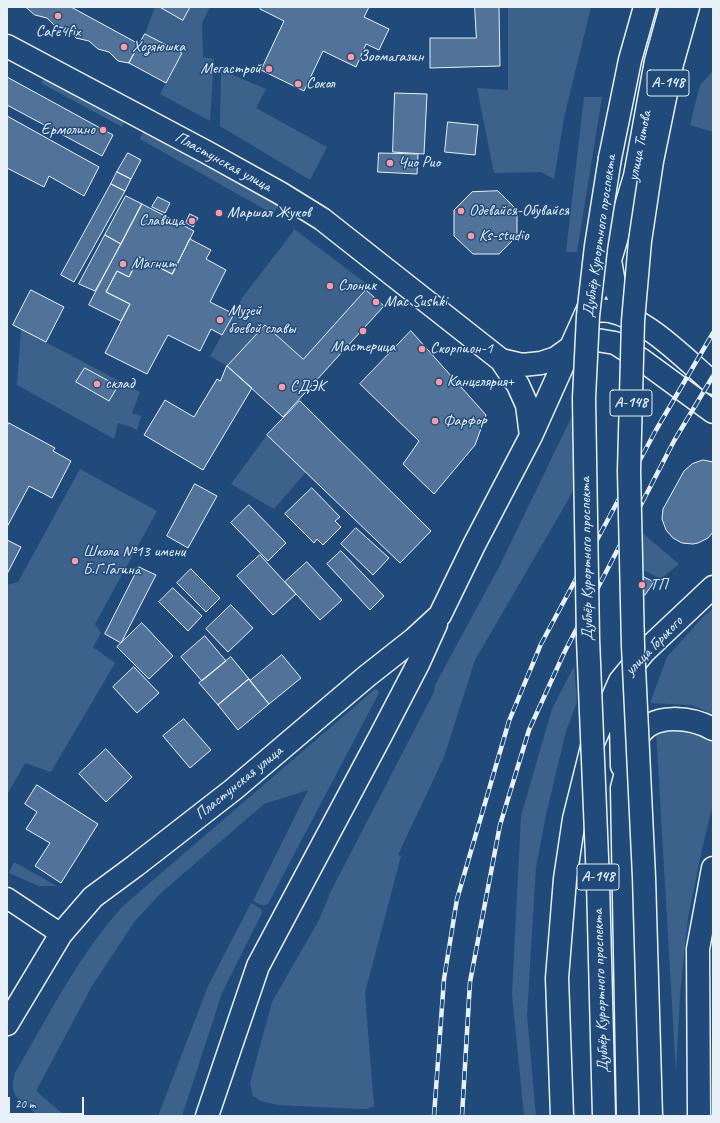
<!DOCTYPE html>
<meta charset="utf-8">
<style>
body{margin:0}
#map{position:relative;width:720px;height:1123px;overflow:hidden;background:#1f4a7a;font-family:Caveat,sans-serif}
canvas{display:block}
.frame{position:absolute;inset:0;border:8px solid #e8f1f8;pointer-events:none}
.scale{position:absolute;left:8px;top:1097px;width:76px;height:18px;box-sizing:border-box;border:2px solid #e8f1f8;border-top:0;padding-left:5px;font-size:12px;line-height:14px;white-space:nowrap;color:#e8f1f8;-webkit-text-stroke:3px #1f4a7a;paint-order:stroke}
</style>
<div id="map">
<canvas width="720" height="1123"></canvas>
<div class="frame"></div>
<div class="scale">20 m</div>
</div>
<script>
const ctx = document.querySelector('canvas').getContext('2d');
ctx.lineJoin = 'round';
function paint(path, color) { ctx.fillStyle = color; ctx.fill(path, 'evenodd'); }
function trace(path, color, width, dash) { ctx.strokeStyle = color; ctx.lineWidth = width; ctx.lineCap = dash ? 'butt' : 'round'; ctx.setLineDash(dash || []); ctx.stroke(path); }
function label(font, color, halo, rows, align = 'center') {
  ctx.font = font + ' Caveat,sans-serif'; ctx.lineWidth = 3; ctx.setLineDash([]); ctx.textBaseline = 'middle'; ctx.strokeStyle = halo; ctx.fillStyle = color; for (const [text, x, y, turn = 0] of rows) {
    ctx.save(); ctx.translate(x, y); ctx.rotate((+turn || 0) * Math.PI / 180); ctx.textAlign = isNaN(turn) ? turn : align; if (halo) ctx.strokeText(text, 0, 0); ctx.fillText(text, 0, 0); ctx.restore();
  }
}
paint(new Path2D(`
 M155,7H160L183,19L190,7H210L202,23L203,57L214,59L210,121L160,94L182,53L145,34Z
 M508,7H591L564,118L554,179L541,172L494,173L477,88L508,90Z
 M221,70L266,89L256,108L327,147L310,180L220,126Z
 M713,71V132L690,125L700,85Z
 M46,74L127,117L122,127L41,83Z
 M584,97H602L577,252H566Z
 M144,130L278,206L273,214L140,139Z
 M294,229L368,285L366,290L303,359L265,325L227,366L210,356L234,314L242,298L292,233Z
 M21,329L140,392L132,413L141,416L137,430L132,427L118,423L114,439L17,385Z
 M573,414L576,483L571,495L475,660L444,757L398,855L401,856L365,993L374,1106L367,1109H358L278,1105L261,1101L253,1096L250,1083L272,1002L319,920L331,891L434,692L435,685L500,565Z
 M267,435L306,472L274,509L231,484Z
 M80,469L157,511L95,624L101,633L93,647L115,663L51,772L25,763L7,795V585L18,582Z
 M640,531L679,564L661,579L629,563Z
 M713,608V714L691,705L650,703L667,657L701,619Z
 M574,666L577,702L566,731L546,815L536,867L527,1016L536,1116H524L512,994L521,816L552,709Z
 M375,689L378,690L379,693L268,904C262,907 258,903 253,901L308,790L264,804L162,892L135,921L92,986L36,1091L65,1116H39C21,1101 8,1098 15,1073C48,1017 79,954 123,906Z
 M713,723V804L702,849L688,918L680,995L676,1073L656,731Z
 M14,862L57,886H39L9,873Z
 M251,903L261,909L262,913L222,993L182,1116H158L208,986Z`), '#3c628c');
const building = new Path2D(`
 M26,7H71L139,44L129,63L118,61L109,52L98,49L89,41L76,38L67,29L55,26L47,18L35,15Z
 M160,7H190L183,20Z
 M262,7H369L364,17L389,29L379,50L366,44L356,67L323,51L304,91L261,70L284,21L260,9Z
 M475,7H499L500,66L430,68V38H476Z
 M145,34L182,53L166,83L129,63Z
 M7,77L113,135L102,156L7,105Z
 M395,93L427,94L424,154L393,152Z
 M7,116L99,167L84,196L49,176L44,187L7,168Z
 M448,122L478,125L475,155L445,152Z
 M128,153L141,160L131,179L117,172Z
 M379,153L418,154L417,174L378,172Z
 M117,172L131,179L125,191L111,184Z
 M111,184L125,191L74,282L61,275Z
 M498,191L517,210V236L499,254H473L454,236V210L472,192Z
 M126,196L142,204L121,244L105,235Z
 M158,197L170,203L165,213L152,207Z
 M142,204L194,231L172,274L139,257L129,277L117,271L106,292L130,304L121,321L89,305Z
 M190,214L198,218L193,227L186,223Z
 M105,235L121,244L95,291L79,284Z
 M190,239L211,250L206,259L226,270L210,302L234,314L222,335L211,329L200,351L168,335L147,374L105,353L130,304L106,292L117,271L129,277L139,257L172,274Z
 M31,290L64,307L46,342L13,325Z
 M366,290L384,306L283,417L227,366L265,325L303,359Z
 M411,331L486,415L475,445L434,494L403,464L419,441L360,384Z
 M227,366L252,388L203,470L144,435L165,400L194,417L217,379L220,381Z
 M85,368L118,386L109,401L76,382Z
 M300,401L431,531L400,563L267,435Z
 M9,423L55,448L53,451L71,461L52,498L29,486L7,527V427Z
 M703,460L713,462V532L708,538L698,543L693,544L682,543L673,538L666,530L662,519L663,509L684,471L692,464Z
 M195,484L217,496L188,548L167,536Z
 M312,488L340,517L335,521L341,527L323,545L317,539L314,543L285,514Z
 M249,505L286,543L268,561L231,523Z
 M356,528L389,558L373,575L341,544Z
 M7,540L21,547L7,574Z
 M341,551L384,596L370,610L327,564Z
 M260,555L296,594L273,615L237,576Z
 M307,562L342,600L320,620L285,582Z
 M139,567L156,575L121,643L105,634Z
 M191,569L220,598L206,612L177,583Z
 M638,574L654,582L645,595L631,587Z
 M173,588L202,616L188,631L159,602Z
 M231,605L253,628L228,652L206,629Z
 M142,623L173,656L149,679L117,647Z
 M205,636L226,661L202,681L181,657Z
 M282,655L301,678L269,704L250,681Z
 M231,657L249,679L218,705L199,683Z
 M134,667L159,693L137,713L113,687Z
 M249,679L269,704L238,730L218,705Z
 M184,719L211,750L190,768L163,736Z
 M106,749L132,777L106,802L79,774Z
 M37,785L98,824L61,883L35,866L50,843L26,829L37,812L25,804Z`);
paint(building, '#517399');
trace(building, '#e8f1f8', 1);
const street = new Path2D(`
 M7,898L61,934`);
const secondary = new Path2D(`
 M7,46L208,153L280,193L322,219L501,360L518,385L527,405L531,436
 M610,260L615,289L630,318
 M588,311C595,311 603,310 610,311C647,319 684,358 713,383
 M501,360L522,365L541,363L556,358L570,348L597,340L615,343L642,360L713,412
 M7,1024L61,934L93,897L135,866L234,789L367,676L414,639L440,615L474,545L531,436L610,260L635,176L656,61L671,7
 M207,1116L258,966L380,737L418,664L436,624`);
const primary = new Path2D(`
 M610,158L630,60L645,7
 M652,161L672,64L688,7
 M620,688L622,766
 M562,1116L557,978L565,879L574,819L593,743L620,681L644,652L713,587
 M628,1116L622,788C627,771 629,752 638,737C652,712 691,717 713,729
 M699,1116L698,949L713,868`);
trace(street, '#e8f1f8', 23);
trace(secondary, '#e8f1f8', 25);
trace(primary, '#e8f1f8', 25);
trace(street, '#1f4a7a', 20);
trace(secondary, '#1f4a7a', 22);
trace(primary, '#1f4a7a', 22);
const rail = new Path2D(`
 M434,1116L444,979L457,899L509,721L541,644L656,430L713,333
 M462,1116L470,982L500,825L529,730L564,653L674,441L713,376`);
trace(rail, '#e8f1f8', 4.5);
trace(rail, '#1f4a7a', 3, [9]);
const primaryBridge = new Path2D(`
 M604,1116L598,882L588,639L584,398L588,316L596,246L610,158
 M651,1116L644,877L633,646L629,471L633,321L640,241L652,161`);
trace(primaryBridge, '#e8f1f8', 25, []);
trace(primaryBridge, '#1f4a7a', 22);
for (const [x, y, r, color] of [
 [58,16,4,"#ff9aa2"],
 [124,47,4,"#ff9aa2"],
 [351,57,4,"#ff9aa2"],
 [269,69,4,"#ff9aa2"],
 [298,84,4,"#ff9aa2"],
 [103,130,4,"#ff9aa2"],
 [390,163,4,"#ff9aa2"],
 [461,211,4,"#ff9aa2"],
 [219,213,4,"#ff9aa2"],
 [192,221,4,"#ff9aa2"],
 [471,236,4,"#ff9aa2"],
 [123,264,4,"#ff9aa2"],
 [330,286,4,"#ff9aa2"],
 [376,302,4,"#ff9aa2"],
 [220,320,4,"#ff9aa2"],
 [363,331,4,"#ff9aa2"],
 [422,349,4,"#ff9aa2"],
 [439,382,4,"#ff9aa2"],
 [97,384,4,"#ff9aa2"],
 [282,387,4,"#ff9aa2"],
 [435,421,4,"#ff9aa2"],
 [75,561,4,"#ff9aa2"],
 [642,585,4,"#ff9aa2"]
]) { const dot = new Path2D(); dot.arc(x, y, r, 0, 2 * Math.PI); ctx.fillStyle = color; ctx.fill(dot); trace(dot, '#1f4a7a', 1.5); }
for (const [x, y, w] of [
 [668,83,42],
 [631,403,42],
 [598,877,42]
]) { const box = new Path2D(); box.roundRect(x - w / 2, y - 13, w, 26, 3); ctx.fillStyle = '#1f4a7a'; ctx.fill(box); trace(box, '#e8f1f8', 1); }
label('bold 15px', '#e8f1f8', null, [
 ["А-148",668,83],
 ["А-148",631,403],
 ["А-148",598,877]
]);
label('16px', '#e8f1f8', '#1f4a7a', [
 ["Cafe4fix",58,32,"center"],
 ["Хозяюшка",132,47],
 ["Зоомагазин",359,57],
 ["Мегастрой",261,69,"right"],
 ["Сокол",306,84],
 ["Ермолино",95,130,"right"],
 ["Чио Рио",398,163],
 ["Одевайся-Обувайся",469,211],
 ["Маршал Жуков",227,213],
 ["Славица",184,221,"right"],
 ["Ks-studio",479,236],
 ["Магнит",131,264],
 ["Слоник",338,286],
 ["Mac Sushki",384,302],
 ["Музей",228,311],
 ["боевой славы",228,329],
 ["Мастерица",363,347,"center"],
 ["Скорпион-1",430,349],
 ["Канцелярия+",447,382],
 ["склад",105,384],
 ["СДЭК",290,387],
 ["Фарфор",443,421],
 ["Школа №13 имени",83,552],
 ["Б.Г.Гагина",83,570],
 ["ТП",650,585]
], 'left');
label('16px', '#e8f1f8', '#1f4a7a', [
 ["улица Титова",640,146,-79],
 ["Пластунская улица",223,162,29],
 ["Дублёр Курортного проспекта",600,236,-82],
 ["Дублёр Курортного проспекта",587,559,-91],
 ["улица Горького",654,646,-46],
 ["Пластунская улица",239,783,-39],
 ["Дублёр Курортного проспекта",601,991,-92]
]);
</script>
